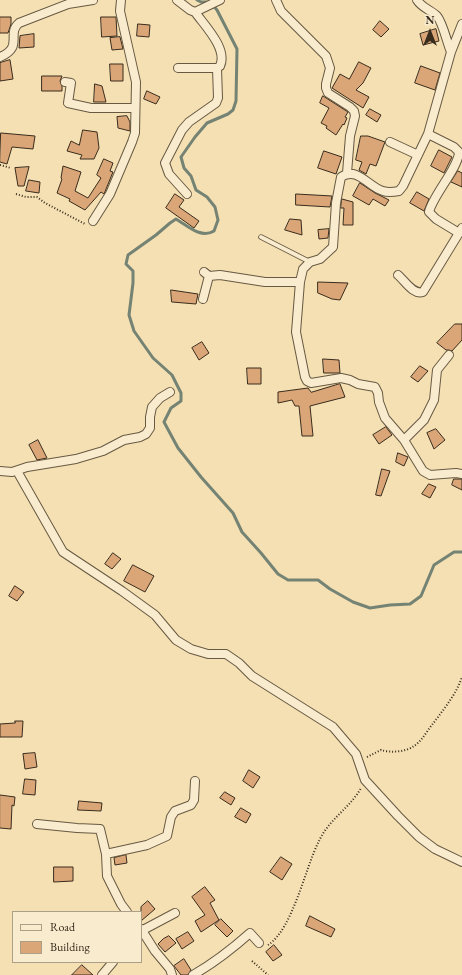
<!DOCTYPE html>
<style>
body{margin:0}
#map{position:relative;width:462px;height:975px;overflow:hidden;background:#f5e0b3;font-family:"EB Garamond",serif}
canvas{display:block}
.legend{position:absolute;left:12px;top:911px;width:130px;height:52px;box-sizing:border-box;background:#f8ebce;border:1px solid #ab9f87;margin:0;padding:5px 7px;list-style:none;font-size:12px;color:#382c1d}
.legend li{display:flex;align-items:center;gap:8px;height:20px}
.legend b{width:20px;border:1px solid #ab9f87}
.north{position:absolute;left:410px;top:12px;width:40px;height:40px;-webkit-text-stroke:3px #f8ebce;paint-order:stroke;rotate:0deg;font-size:11px;font-weight:700;line-height:16px;text-align:center;color:#382c1d}
.north::after{content:'';display:block;margin:auto;width:14px;height:18px;background:#382c1d;clip-path:polygon(50% 0,100% 100%,50% 72%,0 100%)}
</style>
<div id="map">
<canvas width="462" height="975"></canvas>
<ul class="legend">
<li><b style="height:5px;background:#f8ebce"></b>Road</li>
<li><b style="height:11px;background:#daa577"></b>Building</li>
</ul>
<div class="north">N</div>
</div>
<script>
const ctx = document.querySelector('canvas').getContext('2d');
ctx.lineJoin = 'round';
function trace(path, color, width, dash) { ctx.strokeStyle = color; ctx.lineWidth = width; ctx.lineCap = dash ? 'butt' : 'round'; ctx.setLineDash(dash || []); ctx.stroke(path); }
function paint(path, color) { ctx.fillStyle = color; ctx.fill(path, 'evenodd'); }
trace(new Path2D(`
 M197,0L201,2H210L217,10L237,49L236,101L233,110L228,114L207,123L195,137L181,157L184,168L191,176L196,190L207,197L215,207L218,220L214,231C201,239 188,226 176,219L170,223L156,235L128,255L126,264L133,271V283L129,315L134,331L153,358L172,375L181,393V401L171,408L164,422L178,448L201,477L233,513L242,532L261,553L278,574L288,580H318L330,589L353,602L370,608L390,605L410,604L421,596L434,565L454,552H462`), '#748373', 3);
const building = new Path2D(`
 M0,17H11V24L8,33H0Z
 M101,17H116L117,36L102,37Z
 M380,21L389,29L381,37L373,30Z
 M138,24L150,25L149,37L137,36Z
 M436,29L439,41L423,45L420,34Z
 M34,34V47L19,48L20,36Z
 M120,37L123,49L112,50L110,38Z
 M10,60L13,79L0,81V63Z
 M359,62L371,68L363,83L356,90L369,97L363,108L332,88L340,74L349,79Z
 M110,64H123V81H111Z
 M421,66L440,73L435,90L415,83Z
 M42,76H62L60,81L62,86V91H42Z
 M95,84L102,86L106,102H94Z
 M147,91L160,97L156,104L144,99Z
 M323,96L348,112L345,117L347,118L344,125L343,124L336,135L326,128L327,126L321,123L329,108L320,103Z
 M370,109L381,115L377,122L366,115Z
 M127,116L130,122V131L118,128L117,117Z
 M83,130L97,132L99,148L94,159H80L82,155L67,151L71,141L79,145Z
 M1,133L35,136L33,149L12,147L7,164L0,162Z
 M361,136H368L385,142L376,166L370,164L366,174L359,170L362,162L356,160Z
 M439,150L452,157L444,173L431,166Z
 M324,151L342,157L336,174L318,168Z
 M104,159L113,163L110,171L113,172L104,194L101,192L85,210L69,201L70,199L57,193L62,179L61,178L63,166L81,172L75,191L88,198L101,178L97,175Z
 M29,167L24,186H18L15,168Z
 M458,171L462,173V187L451,182Z
 M29,180L40,182L39,193L26,191Z
 M360,183L375,193L389,200L385,206L373,199L369,205L353,196Z
 M417,192L429,199L424,211L410,203Z
 M175,194L184,200L179,207L199,221L194,228L166,208Z
 M296,194L332,196L330,207L296,205Z
 M342,199L353,202V225H343L344,208H341Z
 M290,219L301,220L302,235L285,230Z
 M329,229L328,238L319,239L318,230Z
 M318,282L348,283L340,300L332,299L318,293Z
 M171,290L198,294L196,304L172,302Z
 M455,324H462V340L452,351L449,350H446L437,343Z
 M202,342L209,353L199,360L192,348Z
 M323,359L339,360L340,373H324Z
 M420,366L428,371L418,382L411,377Z
 M247,368H261V384H248Z
 M340,384L345,397L310,406L313,436H302L299,406H295L292,400L278,403V392L308,388L311,392Z
 M386,427L392,435L379,444L373,435Z
 M436,429L445,440L434,449L427,433Z
 M38,440L47,458L37,460L29,445Z
 M398,453L408,457L404,466L396,462Z
 M382,469L390,471L381,496L376,495Z
 M454,479H462V490L452,485Z
 M429,484L436,487L430,498L422,494Z
 M113,553L121,559L112,569L105,564Z
 M133,565L154,576L145,592L124,581Z
 M15,586L24,592L17,601L9,596Z
 M15,721H23L22,737H0V724L15,723Z
 M35,753L37,767L25,769L23,754Z
 M249,770L260,777L253,788L243,781Z
 M25,779L36,780L35,795L23,794Z
 M225,792L235,798L231,805L220,798Z
 M0,795L15,797L14,806L12,805L11,829L0,828Z
 M79,801L102,803L101,811L78,810Z
 M241,808L251,814L246,823L235,817Z
 M126,855L127,863L115,865L114,858Z
 M281,857L292,864L282,880L270,872Z
 M54,867H73V881L54,882Z
 M205,887L215,900L210,903L219,920L201,932L195,921L205,915L192,897Z
 M148,901L155,909L141,921V907Z
 M310,916L335,929L331,937L306,926Z
 M221,919L233,931L227,937L215,925Z
 M188,932L194,941L182,949L176,939Z
 M169,936L176,943L165,952L158,944L163,939Z
 M274,945L282,955L273,961L266,952Z
 M184,959L191,970L188,975H181L174,966Z
 M82,965L93,975H72Z`);
paint(building, '#daa577');
trace(building, '#382c1d', 1);
const lane = new Path2D(`
 M261,237L310,262`);
const street = new Path2D(`
 M177,0L190,10L195,12L220,0
 M276,0L281,11L326,56L330,68L326,84V88L328,93L350,107L354,111L355,116L350,136L347,173
 M417,0C422,8 431,10 437,16C443,23 447,43 451,52
 M462,24L451,52L428,134L403,186L399,191C394,192 388,193 383,191C368,187 358,166 341,177L336,203L333,247L320,259L310,262L303,269L300,282L296,332L305,377L307,381L311,383L341,378L350,380L358,384L375,387L378,393L379,402L385,418L404,440L423,471L430,475L456,473L462,474
 M0,57C24,47 6,34 19,23L68,4L93,0
 M178,68H217L220,66C228,49 205,26 195,12
 M65,82L71,83L68,103L91,108H135
 M428,134L454,147L459,152C459,167 433,195 429,212L436,219L459,233
 M390,142L418,155
 M187,194L169,174L165,163L182,130L189,122L216,103L218,98L217,68
 M93,221L110,194L132,142L135,133L136,82L120,11L121,0
 M204,272L209,276L220,275L265,282H300
 M398,275C405,281 413,295 423,292L462,228
 M203,299L209,276
 M404,440L424,420L434,400L437,370L449,355
 M0,471L12,472L27,467L76,459L103,451L124,440L140,437L146,434L150,428V417L152,407L160,398L170,392
 M17,471L63,552L122,591L155,615L176,640L191,649L208,654H226L239,663L252,676L333,727L356,754L365,780L398,816L419,837L435,849L462,862
 M37,824L77,828L100,829L106,854L107,876L121,904L127,912
 M106,854L147,845L167,836L171,817L175,811L191,805L194,800L195,781
 M141,929L155,951L170,969L172,975
 M141,931L175,913
 M102,975L113,962
 M193,975C214,963 232,949 250,933L259,943`);
trace(lane, '#675942', 5.5);
trace(street, '#675942', 10);
trace(new Path2D(`
 M0,165L11,168
 M16,194L26,197H37L45,203L85,224
 M367,757L381,750C390,753 406,752 414,746C422,741 426,732 432,725C443,710 456,695 462,677
 M268,945C293,929 305,868 319,841C329,819 350,808 361,788
 M252,961L268,975`), '#382c1d', 2, [1, 2]);
trace(lane, '#f8ebce', 4);
trace(street, '#f8ebce', 8);
</script>
